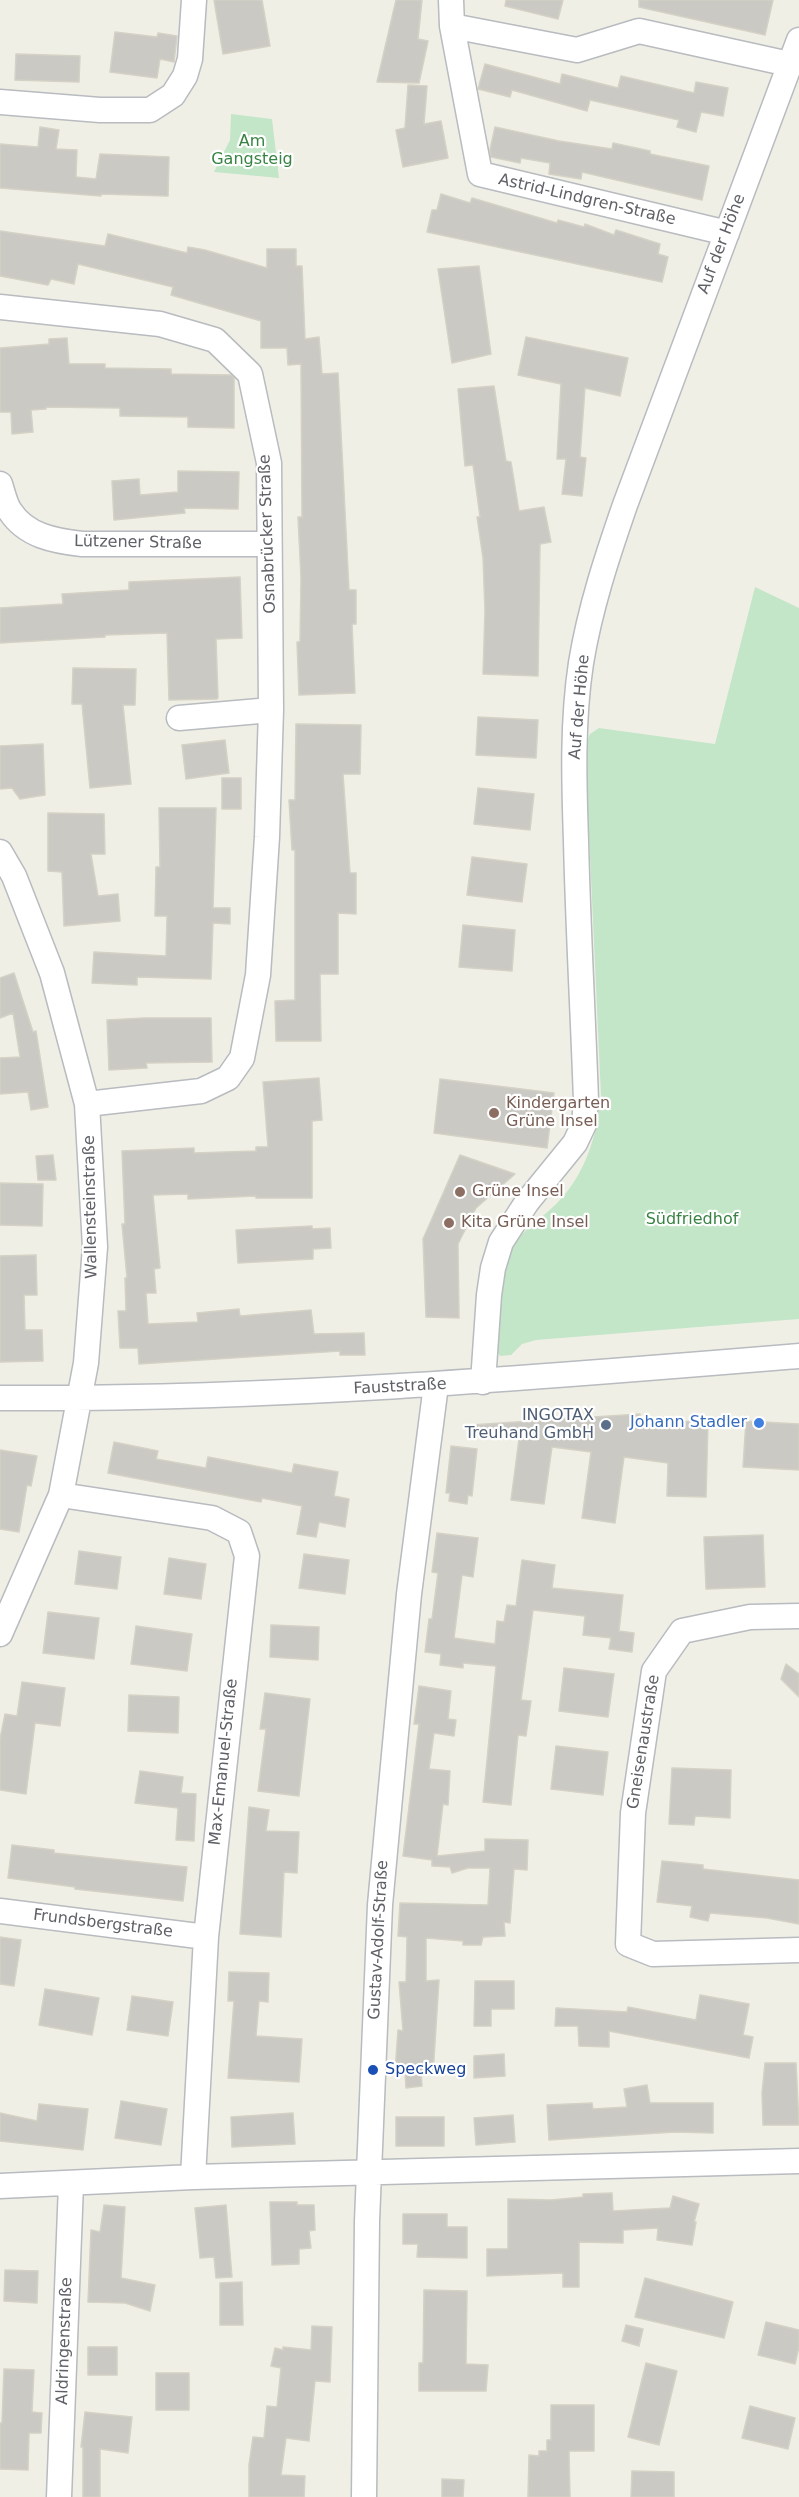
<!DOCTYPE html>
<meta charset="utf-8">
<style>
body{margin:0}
canvas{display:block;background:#f0efe6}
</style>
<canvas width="799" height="2497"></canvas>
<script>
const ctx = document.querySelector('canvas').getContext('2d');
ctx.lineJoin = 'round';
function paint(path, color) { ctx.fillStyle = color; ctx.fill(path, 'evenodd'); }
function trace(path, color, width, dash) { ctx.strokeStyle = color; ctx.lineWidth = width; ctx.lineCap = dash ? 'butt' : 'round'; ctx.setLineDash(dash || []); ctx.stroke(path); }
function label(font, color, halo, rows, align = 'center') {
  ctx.font = font + ' "DejaVu Sans",sans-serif'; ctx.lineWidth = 4.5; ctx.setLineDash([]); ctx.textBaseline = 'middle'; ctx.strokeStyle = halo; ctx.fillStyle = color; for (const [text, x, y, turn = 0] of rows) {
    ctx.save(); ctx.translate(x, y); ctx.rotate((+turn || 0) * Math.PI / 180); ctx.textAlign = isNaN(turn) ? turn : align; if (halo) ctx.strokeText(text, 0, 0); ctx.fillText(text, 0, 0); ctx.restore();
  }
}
paint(new Path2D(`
 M231,114L272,119L279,178L214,172L230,140Z
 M755,587L799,608V1319L536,1340L522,1344L511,1355L500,1356L495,1348L505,1258C516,1233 540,1221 558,1202C586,1173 597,1135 601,1096L585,746L590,734L599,728L715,744Z`), '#c4e6c8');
const building = new Path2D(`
 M214,0H262L270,46L223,54Z
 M396,0H422L418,39L428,41L419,83L377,82Z
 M506,0H563L558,19L505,6Z
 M639,0H773L765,35L639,7Z
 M115,32L157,37L158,33L177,36L174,62L160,59L157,78L110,72Z
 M16,54L80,56L79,82L15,80Z
 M485,64L560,84L562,74L618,88L621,76L694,93L696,82L728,88L723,116L701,112L696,132L677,127L679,120L590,100L587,111L512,90L510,97L478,89Z
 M408,85L427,86L424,124L441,121L448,158L403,167L396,130L405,128Z
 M40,127L59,130L56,149L77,150L76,177L96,179L100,154L169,157L168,196L101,194V196L0,188V144L38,147Z
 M495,127L559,141L612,149L613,143L650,151V154L709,166L702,200L582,172L581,179L549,174L550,163L521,158L520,163L491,157L490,150Z
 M441,194L470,203L472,198L557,223L558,220L584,227L585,224L614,235L616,230L660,244L658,254L668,257L662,282L427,232L432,210H437Z
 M0,231L105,246L108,234L187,253L188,247L205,250L267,268V249H296V266H302L305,339L319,337L322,374L338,373L349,590H356V624H352L355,693L299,695L297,642H300L301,578L298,517H302L301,364L288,365L287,348H261V321L171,295L173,287L78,264L74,284L51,279L48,285L0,276Z
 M479,266L491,354L452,363L438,269Z
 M526,337L628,358L620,396L585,388L580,457L586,458L582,496L562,494L566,459H557L561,384L518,375Z
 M67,338L69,364H105V368L171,369V374L231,375L234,378V428L188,427V417L120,416V408L46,407V409L31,410L33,432L12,434L11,412H0V348L49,344V339Z
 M494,386L506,461L511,462L519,511L544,507L551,542L540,544L538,676L483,674L485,611L483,558L477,517H480L473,465L465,466L458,389Z
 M178,471L239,472L238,509L184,508L185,513L114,520L112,481L139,479L140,495L178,492Z
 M240,577L242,638L216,639L218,698L217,699L169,700L167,633L105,635V637L0,643V608L63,604L62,594L129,590V582Z
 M73,668L136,669L135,705H123L131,784L90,788L82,704H72Z
 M478,717L538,720L536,758L476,755Z
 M296,724L361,725L360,774H343L350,873H356V914L338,913V974H320L321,1041H276L275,1001L295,1000V850H292L289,800H295Z
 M225,740L229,773L186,779L182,745Z
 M43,744L45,795L20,799L12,788L0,789V746Z
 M222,778H241V809H222Z
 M478,788L534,794L530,830L474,824Z
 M159,808H216L213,908H230V924L213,923L211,979L137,977V985L92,983L94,952L166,956L167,916H155L156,867H160Z
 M48,813L104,814L105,854H91L98,896L118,894L120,921L64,926L62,872L48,871Z
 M472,857L527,864L522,902L467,895Z
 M463,925L515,930L512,971L459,967Z
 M14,973L33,1032L36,1031L48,1107L31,1110L28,1092L0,1094V1058L20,1057L13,1013L0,1018V978Z
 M144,1018H211L212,1062L146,1063L147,1068L109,1070L107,1020Z
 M319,1078L322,1120L312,1121V1198H256V1196L188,1199V1194L153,1195L160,1268L154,1269L156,1293H146L148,1324L198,1322L197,1313L239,1309L240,1316L311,1310L314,1334L364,1333L365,1355H340V1351L139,1364L138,1348H120L118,1311H126L125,1278H127L122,1224H125L122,1151L194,1148V1153L256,1151V1147H268L263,1082Z
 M440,1079L554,1093L547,1148L434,1133Z
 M53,1155L56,1180H38L36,1156Z
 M460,1155L515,1174L476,1208L458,1244L459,1318L426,1317L423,1239Z
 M0,1183L43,1184L42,1226L0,1225Z
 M312,1226V1229L330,1228L331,1248L313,1249V1259L238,1263L236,1230Z
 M36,1255L37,1295H24L25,1330H42L43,1361L0,1362V1256Z
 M640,1414V1420L708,1422L706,1497L667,1496L668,1463L624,1457L615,1523L582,1518L591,1452L552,1447L544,1504L511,1500L519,1439L470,1432L471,1425Z
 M746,1421L799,1424V1470L743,1467Z
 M114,1442L158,1451L156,1459L206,1468L208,1457L292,1473L294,1464L338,1472L334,1496L349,1499L345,1527L319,1522L316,1537L297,1534L302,1506L262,1498L261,1502L108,1473Z
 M451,1446L477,1449L472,1496L468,1495L467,1504L449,1501L450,1493H446Z
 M0,1450L37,1456L31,1486L27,1485L19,1532L0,1529Z
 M437,1533L478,1538L473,1577L462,1575L454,1638L495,1644L497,1621L504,1622L507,1605L516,1606L522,1560L555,1565L552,1588L623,1595L619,1631L634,1633L632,1652L609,1649L611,1638L583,1635L585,1616L533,1610L521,1700L531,1701L526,1736L518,1735L511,1805L483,1802L496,1666L463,1663V1668L440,1665L441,1654L425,1652L429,1619H432L438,1573L432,1572Z
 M763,1535L765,1587L706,1589L704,1537Z
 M79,1551L121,1557L117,1589L75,1584Z
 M304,1554L349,1560L345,1594L299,1588Z
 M169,1558L206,1564L201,1599L164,1594Z
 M48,1612L99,1618L94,1659L43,1653Z
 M271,1625L319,1627L318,1660L270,1657Z
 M136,1626L192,1634L187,1671L131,1664Z
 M786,1664L799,1674V1697L781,1679Z
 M564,1668L614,1674L608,1717L559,1711Z
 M22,1682L65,1688L60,1726L35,1723L26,1794L0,1790V1739L5,1714L17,1716Z
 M419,1686L451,1691L448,1719L456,1720L454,1736L434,1733L429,1769L450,1771L448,1805L443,1804L437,1856L485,1851V1839L528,1840L527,1870L514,1869L510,1923L504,1922L505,1936L483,1937L481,1945H463V1941L426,1938V1981L439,1980L433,2074L421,2073L422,2086L406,2088L405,2072H395L398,2030L403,2031L399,1982H406L407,1937L398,1936L400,1903L488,1905L490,1868H468L452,1873L450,1867L432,1866V1860L403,1856L419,1724H414Z
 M265,1693L310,1699L299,1796L258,1791L266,1729H260Z
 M129,1695L179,1697L178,1733L128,1731Z
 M556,1746L608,1752L603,1795L551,1789Z
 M672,1768L731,1770L730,1818L695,1816L694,1825L669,1824Z
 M140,1771L183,1777L181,1793L196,1794L194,1841L176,1840L178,1808L135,1803Z
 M249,1807L269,1810L266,1831L299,1832L297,1873L284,1872L281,1937L240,1934Z
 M12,1845L54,1850V1853L187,1867L183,1901L75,1889V1887L8,1878Z
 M662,1861L703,1865V1869L799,1880V1924L767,1918L710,1913L708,1921L690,1917L692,1906L657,1902Z
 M0,1937L21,1940L14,1986L0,1984Z
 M229,1972L269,1973L268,2002L259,2001L256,2036L302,2039L299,2082L228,2078L234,2001H228Z
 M475,1981H514V2009H491V2026H474Z
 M45,1989L99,1998L92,2035L39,2025Z
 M700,1995L749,2004L743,2035L753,2037L749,2058L609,2031V2047L579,2046L578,2026H555L556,2008L627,2012L628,2007L696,2020Z
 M132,1996L173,2002L168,2036L127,2030Z
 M504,2054L505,2076L474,2078V2056Z
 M765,2063H796L799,2125H763L762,2093Z
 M647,2085L650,2103H713V2133L675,2132L549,2140L547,2105L592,2103L593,2109L627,2107L624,2089Z
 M121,2101L167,2109L161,2145L115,2138Z
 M39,2104L88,2109L83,2150L0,2141V2113L37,2121Z
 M293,2113L295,2144L232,2147L231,2117Z
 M513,2115L515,2142L476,2145L474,2118Z
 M396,2117H444V2146H396Z
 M612,2193L613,2211L670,2208L673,2196L699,2204L694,2222H696L692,2245L657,2240L658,2228L623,2230V2243L579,2242V2287H563V2273L487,2276V2249H508V2199L551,2200L583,2197V2194Z
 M270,2202H297V2205H314L315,2230L309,2231L311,2248L299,2249V2264L272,2265Z
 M104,2205L125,2207L121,2278L155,2285L150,2311L125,2303L88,2302L91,2230L100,2232Z
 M226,2205L232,2277L216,2278L214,2257L200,2258L195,2208Z
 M403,2214H447V2227H467V2258L417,2257L418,2244H403Z
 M5,2270L38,2271L37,2303L4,2301Z
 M645,2278L733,2302L724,2338L635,2317Z
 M242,2282L243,2325H220V2283Z
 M424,2290L467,2291L466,2364L488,2365L486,2391H419V2363H423Z
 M766,2322L799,2330V2347L795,2364L758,2355Z
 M626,2325L643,2329L639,2346L622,2341Z
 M312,2326L332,2327L330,2382L315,2381L309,2441L286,2438L281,2475L305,2476L304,2497H249V2465L253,2437L264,2438L267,2406L277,2407L281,2368L271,2366L275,2348L283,2350V2347L311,2350Z
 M88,2347H117V2375H88Z
 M646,2363L677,2371L659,2445L628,2437Z
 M4,2369L34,2370L32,2412L42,2413L41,2433H29L28,2470L0,2469V2423H2Z
 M156,2373H189V2410H156Z
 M551,2405H594V2451H569L570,2497H528L529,2455L539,2456V2451H547V2440H551Z
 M750,2406L795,2418L788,2449L742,2438Z
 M85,2412L132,2417L128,2453L100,2449V2497H83V2447H81Z
 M632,2471L674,2472V2497H631Z
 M442,2479L464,2480L463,2497H442Z`);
paint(building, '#cbc9c3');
trace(building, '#d4d1c5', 1.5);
const street = new Path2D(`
 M451,0L452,26L480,174L727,233
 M452,26L577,50L639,31L789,64
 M0,102L100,110H150L173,95L185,76L190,59L194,0
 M0,307L160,324L215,340L250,374L269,463L271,710L267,837L258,975L242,1058L228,1078L201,1091L87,1104
 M0,484C3,493 5,504 10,511C26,536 55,541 82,544H269
 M179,718L271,710
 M0,852L14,876L52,973L87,1104L95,1247L86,1363L61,1495L0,1634
 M483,1382L489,1295L493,1268L501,1242L527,1202L575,1143L584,1124L586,1101C583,1014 578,927 576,841C574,782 572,722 581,663C590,608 607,557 625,505L799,40
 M0,1398C268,1400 532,1378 799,1356
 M61,1495L212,1518L239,1532L247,1556L206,1937L193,2177
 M799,1616L750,1617L682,1631L654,1671L633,1813L628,1944L653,1954L799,1950
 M0,1911L206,1937
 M0,2186L193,2177L799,2161
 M59,2497L71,2184
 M364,2497L367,2221L380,1905L409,1594L436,1385`);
trace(street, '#b8bbbf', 27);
trace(street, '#fff', 24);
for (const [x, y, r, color] of [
 [494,1113,6,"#8d6e63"],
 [460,1192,6,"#8d6e63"],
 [449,1223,6,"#8d6e63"],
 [759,1423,6,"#3f7fe0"],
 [606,1425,6,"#5c6f8a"],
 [373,2070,6,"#1a4fb4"]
]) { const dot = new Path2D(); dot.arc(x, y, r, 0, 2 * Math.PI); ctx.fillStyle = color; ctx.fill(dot); trace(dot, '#fff', 2); }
label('16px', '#388343', '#fff', [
 ["Am",252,142],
 ["Gangsteig",252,160],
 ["Südfriedhof",692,1220]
]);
label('16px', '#5e6166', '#fff', [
 ["Astrid-Lindgren-Straße",587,200,13],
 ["Auf der Höhe",722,244,-69],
 ["Osnabrücker Straße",268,534,-92],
 ["Lützener Straße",138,543,1],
 ["Auf der Höhe",580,707,-85],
 ["Wallensteinstraße",91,1207,-91],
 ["Fauststraße",400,1387,-3],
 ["Gneisenaustraße",644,1742,-81],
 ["Max-Emanuel-Straße",224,1762,-84],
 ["Frundsbergstraße",103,1924,7],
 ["Gustav-Adolf-Straße",379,1940,-87],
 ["Aldringenstraße",65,2341,-88]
]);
label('16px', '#785e54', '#fff', [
 ["Kindergarten",506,1104],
 ["Grüne Insel",506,1122],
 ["Grüne Insel",472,1192],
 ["Kita Grüne Insel",461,1223]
], 'left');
label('16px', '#4e5e75', '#fff', [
 ["INGOTAX",594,1416],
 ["Treuhand GmbH",594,1434]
], 'right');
label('16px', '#366cbe', '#fff', [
 ["Johann Stadler",747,1423]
], 'right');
label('16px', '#164399', '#fff', [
 ["Speckweg",385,2070]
], 'left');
</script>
